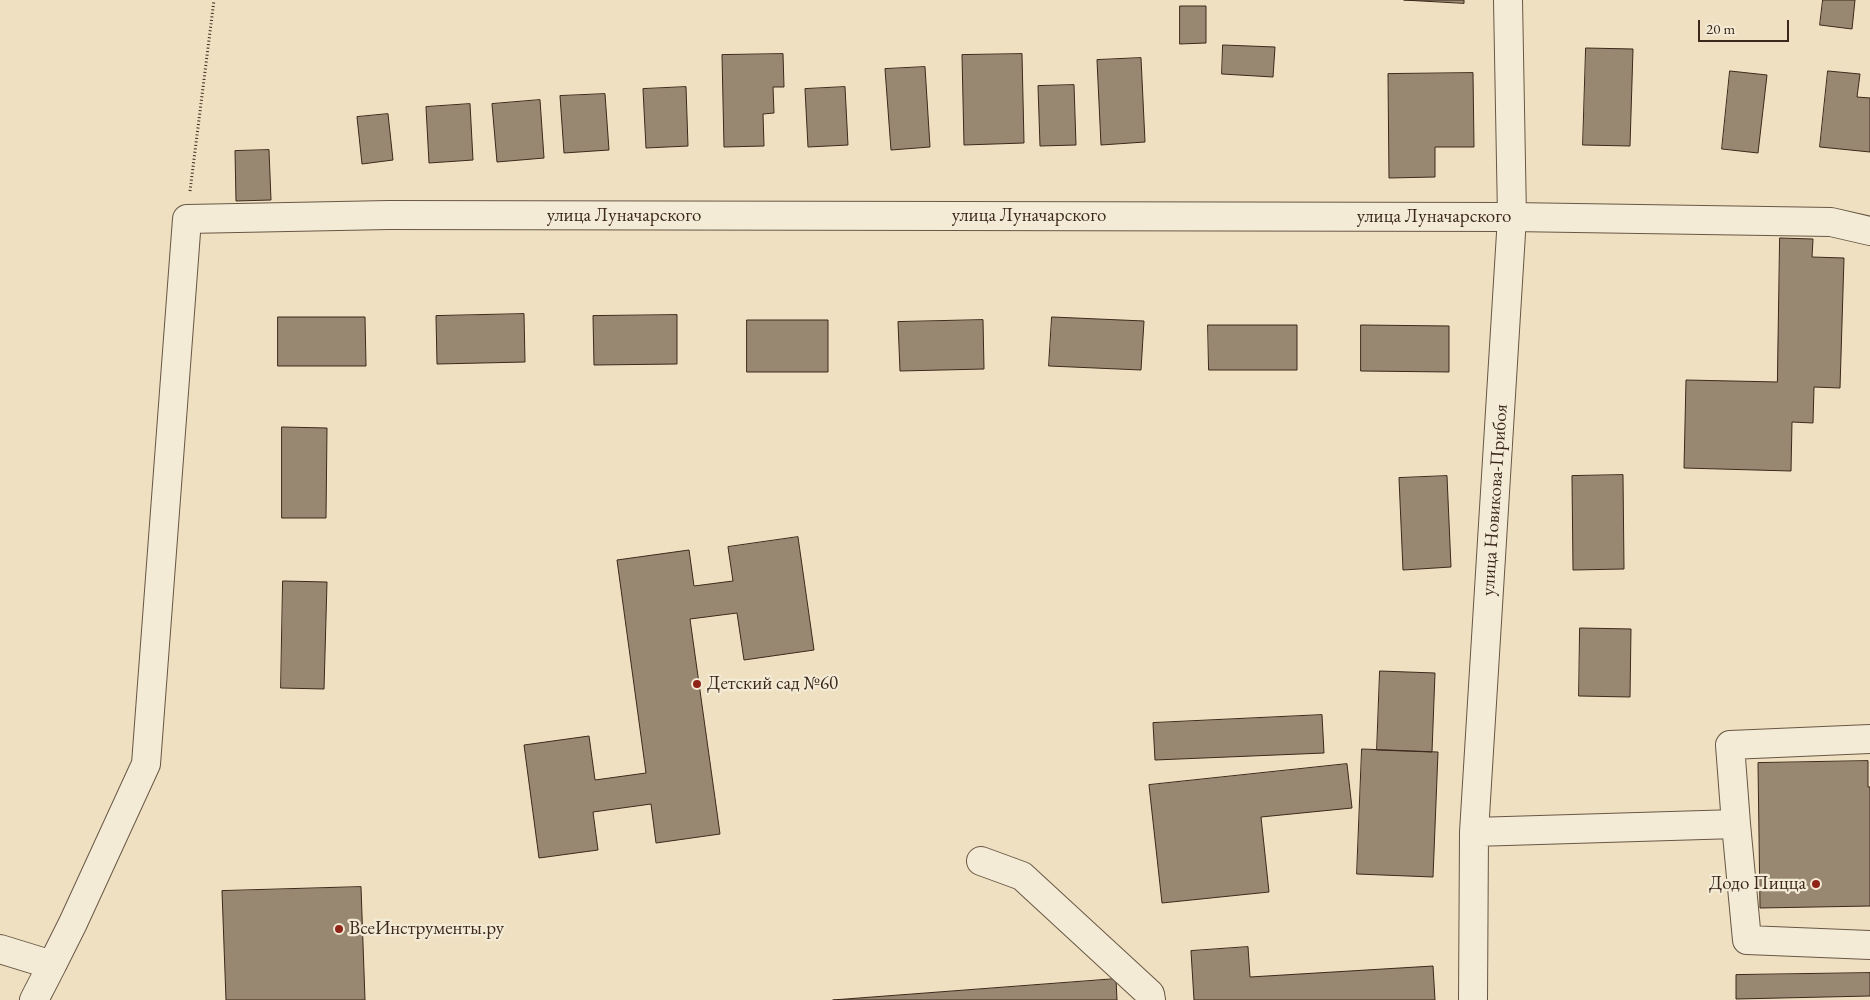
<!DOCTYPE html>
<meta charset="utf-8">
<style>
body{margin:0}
#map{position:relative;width:1870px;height:1000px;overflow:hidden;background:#eee0c0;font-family:"EB Garamond",serif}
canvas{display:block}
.scale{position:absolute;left:1698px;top:20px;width:91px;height:22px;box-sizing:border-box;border:2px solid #3c291c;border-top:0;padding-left:6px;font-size:15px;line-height:18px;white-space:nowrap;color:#3c291c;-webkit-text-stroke:4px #f4ebd6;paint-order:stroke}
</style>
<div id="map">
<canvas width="1870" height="1000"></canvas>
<div class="scale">20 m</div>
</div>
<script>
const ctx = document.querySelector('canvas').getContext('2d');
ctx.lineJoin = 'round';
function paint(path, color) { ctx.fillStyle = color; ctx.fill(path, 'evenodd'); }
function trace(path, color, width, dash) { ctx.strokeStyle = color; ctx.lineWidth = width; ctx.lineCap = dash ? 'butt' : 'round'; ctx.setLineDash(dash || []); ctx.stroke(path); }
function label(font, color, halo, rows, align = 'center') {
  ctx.font = font + ' "EB Garamond",serif'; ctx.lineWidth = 4.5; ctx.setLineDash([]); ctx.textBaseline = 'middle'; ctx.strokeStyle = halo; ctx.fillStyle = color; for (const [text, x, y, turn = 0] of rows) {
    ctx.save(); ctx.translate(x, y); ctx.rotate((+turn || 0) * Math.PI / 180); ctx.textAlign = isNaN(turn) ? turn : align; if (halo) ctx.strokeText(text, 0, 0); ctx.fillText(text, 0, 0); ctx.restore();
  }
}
const building = new Path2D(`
 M1404,0H1464V3Z
 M1823,0H1855L1852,29L1820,25Z
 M1180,6H1206V43L1180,44Z
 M1223,45L1275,47L1273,77L1222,74Z
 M1586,48L1633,49L1630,146L1583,145Z
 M783,54L784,87H773L774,113L763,114L764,146L724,147L722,55Z
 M1022,54L1024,143L964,145L962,55Z
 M1141,58L1145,142L1101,145L1097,60Z
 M925,67L930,147L891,150L885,69Z
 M1730,71L1767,75L1758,153L1722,149Z
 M1828,71L1860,74L1857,97L1870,98V152L1820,147Z
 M1473,73L1474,147H1435V177L1389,178L1388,74Z
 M1074,85L1076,145L1040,146L1038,86Z
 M686,87L688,146L646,148L643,89Z
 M845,87L848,145L808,147L805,89Z
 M605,94L609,150L564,153L560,96Z
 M540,100L544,158L497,162L492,104Z
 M470,104L473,160L429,163L426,107Z
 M388,114L393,160L362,164L357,117Z
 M269,150L271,200L236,201L235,151Z
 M1780,238L1813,239L1812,257L1844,258L1840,388L1814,387L1813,423L1792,422L1791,471L1684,468L1686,380L1777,382Z
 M524,314L525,362L437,364L436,316Z
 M677,315V364L594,365L593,316Z
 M278,317H365L366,366H278Z
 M1052,317L1144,321L1141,370L1049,366Z
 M747,320H828V372H747Z
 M983,320L984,369L900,371L898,322Z
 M1208,325H1297V370H1209Z
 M1361,325L1449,326V372L1361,371Z
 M282,427L327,428L326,518H282Z
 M1623,475L1624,569L1573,570L1572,476Z
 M1447,476L1451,567L1403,570L1399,478Z
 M798,537L814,650L744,660L737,613L690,619L720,834L656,843L651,804L593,812L598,850L539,858L524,745L589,736L595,780L646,773L617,560L689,550L694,586L733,581L728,547Z
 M283,581L327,582L324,689L281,688Z
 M1580,628L1631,629L1630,697L1579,696Z
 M1380,671L1435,673L1432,752L1377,750Z
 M1322,715L1324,753L1155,760L1153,723Z
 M1362,749L1438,752L1433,877L1357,874Z
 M1868,761V787H1870V906L1760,908L1758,763Z
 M1347,764L1352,808L1261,817L1269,892L1162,903L1149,785Z
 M361,887L365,1000H226L222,891Z
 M1248,947L1250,977L1433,966L1435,1000H1194L1191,951Z
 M1870,973V996L1736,999V975Z
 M1116,979L1117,1000H833Z`);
paint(building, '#998871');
trace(building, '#3c291c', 1);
const minor = new Path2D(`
 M1736,824L1730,745L1870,739
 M1474,832L1736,824L1747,940L1870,945
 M981,861L1022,876L1150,994L1151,1000
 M0,949L52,965L34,1000
 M52,965L73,923L146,764L187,219L389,215L1512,217L1831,222L1870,231
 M1473,1000L1474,832L1512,217L1508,0`);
trace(minor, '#685745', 30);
trace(new Path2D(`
 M190,191L214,0`), '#3c291c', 3, [1, 2.5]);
trace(minor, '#f4ebd6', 28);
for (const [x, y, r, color] of [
 [697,684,5,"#8f2418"],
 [1816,884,5,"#8f2418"],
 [339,929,5,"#8f2418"]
]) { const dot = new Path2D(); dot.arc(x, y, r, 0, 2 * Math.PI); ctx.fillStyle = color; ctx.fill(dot); trace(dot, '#f4ebd6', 2); }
label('19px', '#3c291c', '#f4ebd6', [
 ["улица Луначарского",624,216],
 ["улица Луначарского",1029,216],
 ["улица Луначарского",1434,217],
 ["улица Новикова-Прибоя",1495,500,-86]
]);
label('19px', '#3c291c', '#f4ebd6', [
 ["Детский сад №60",707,684],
 ["Додо Пицца",1806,884,"right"],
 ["ВсеИнструменты.ру",349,929]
], 'left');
</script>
